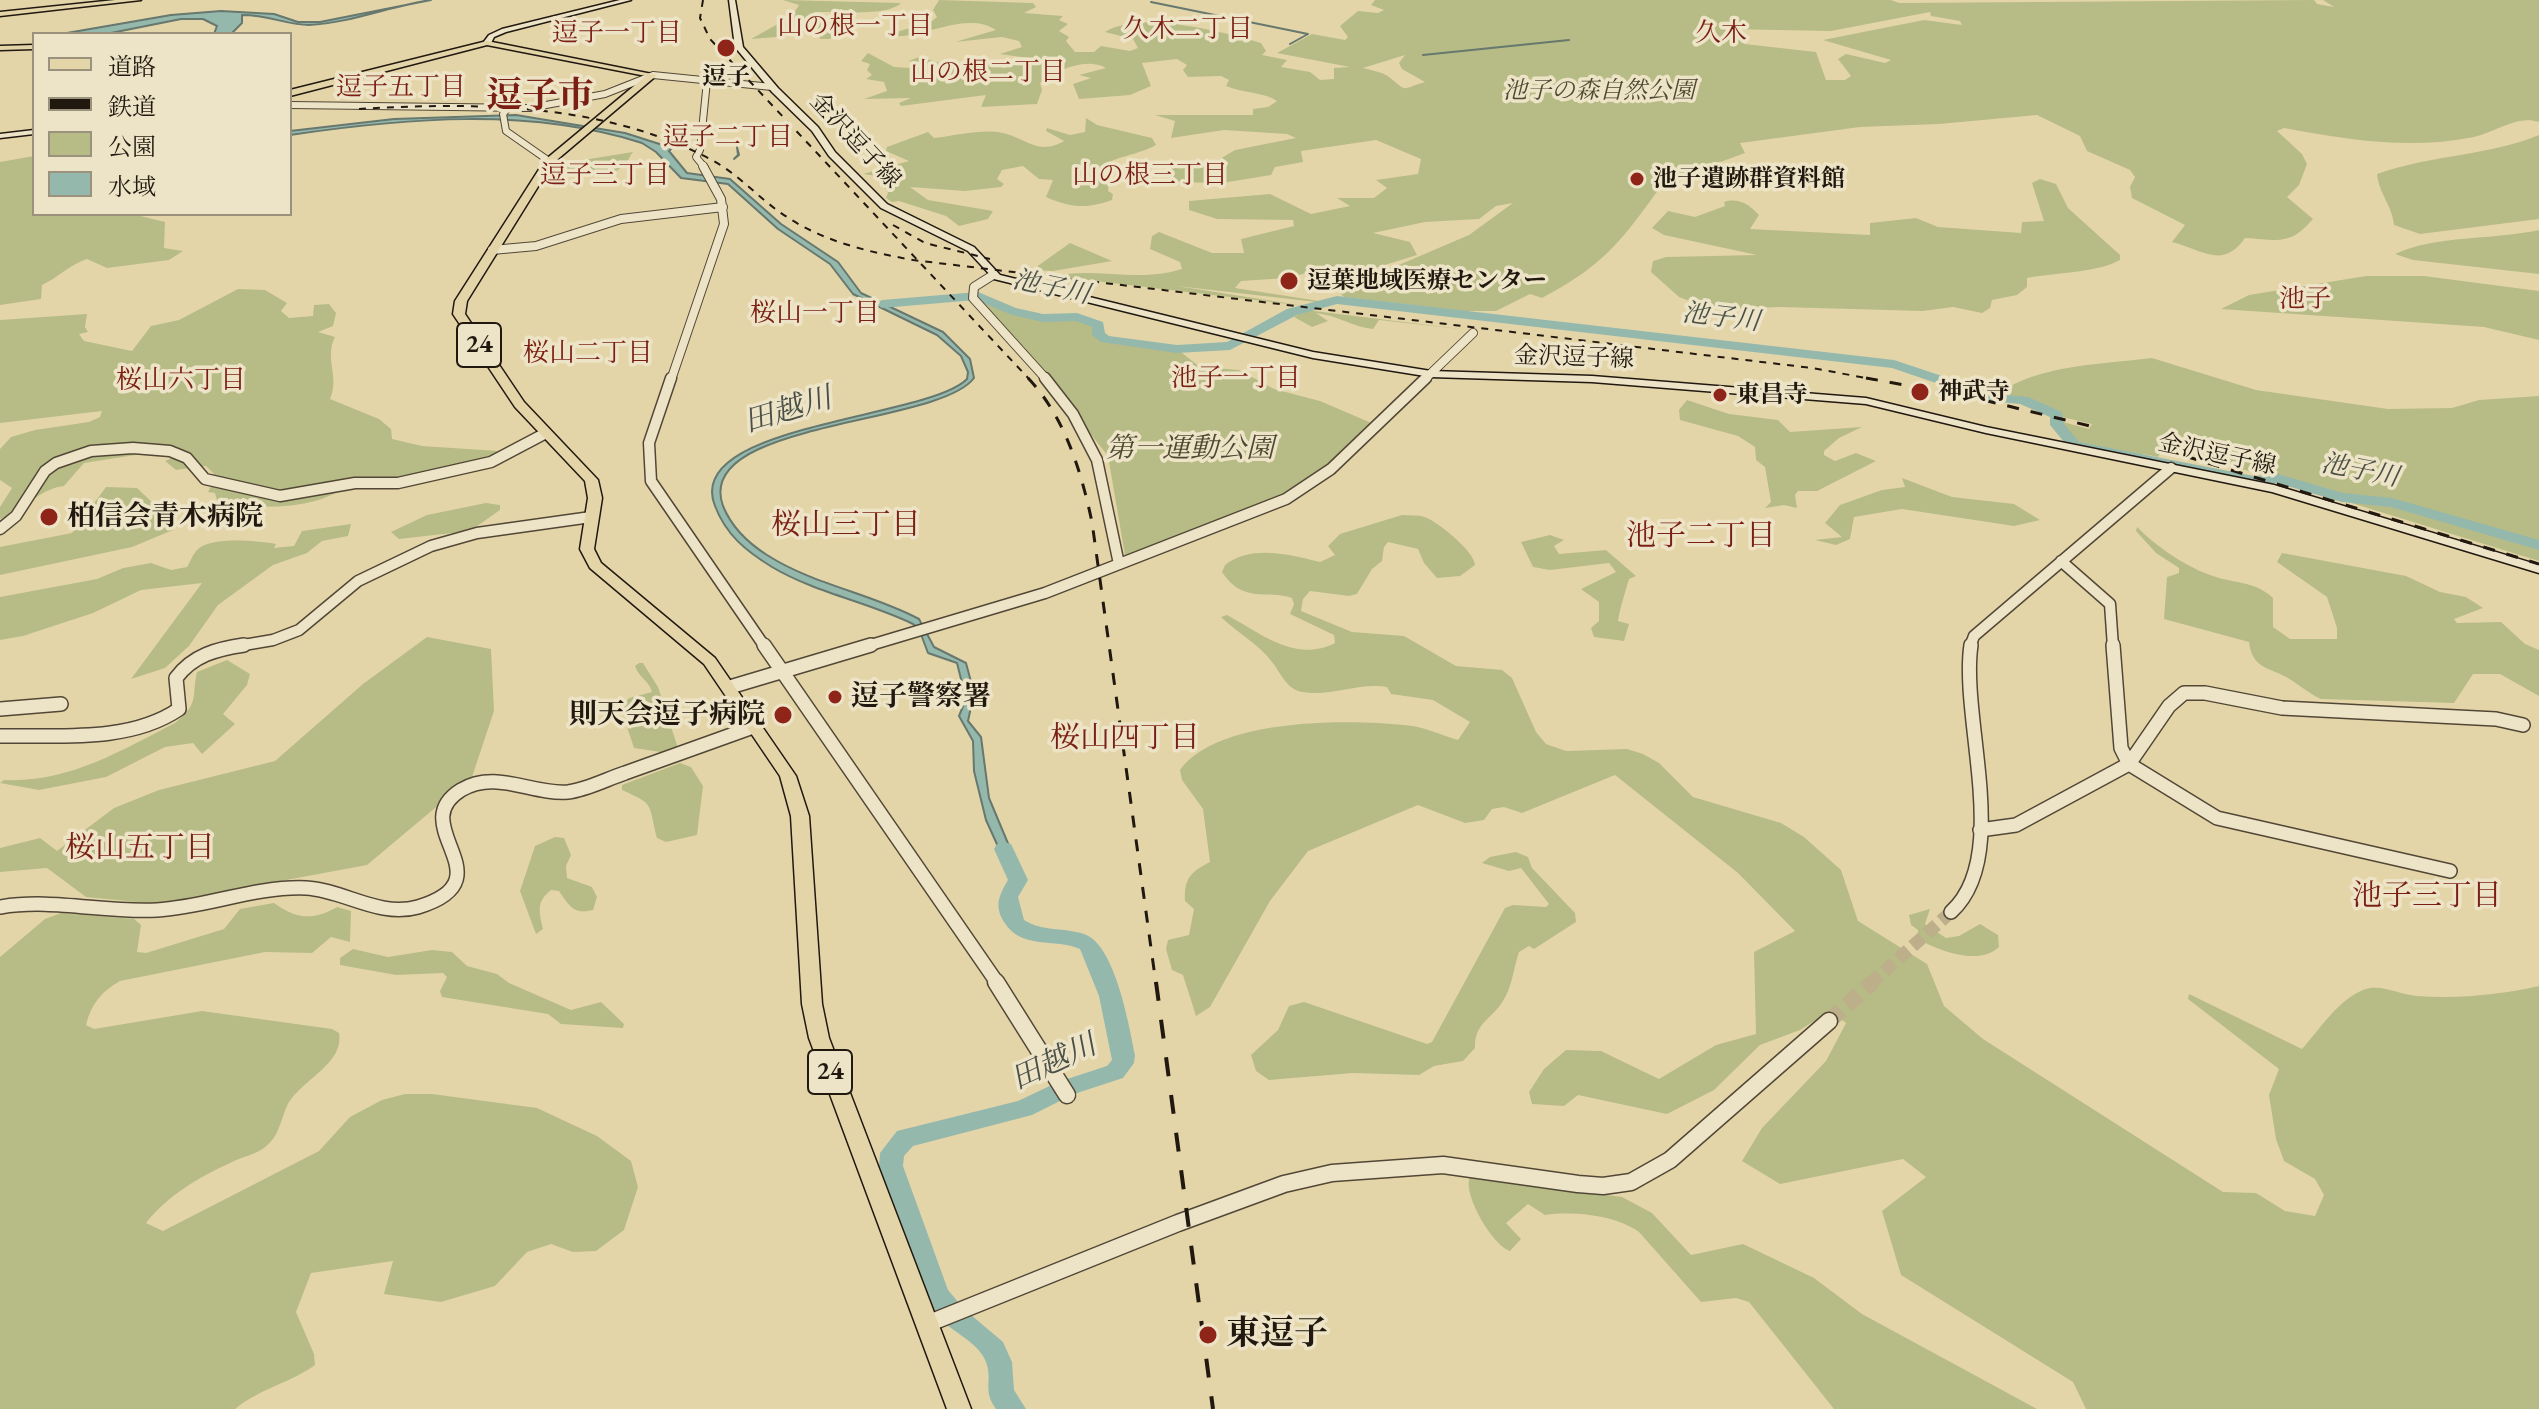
<!DOCTYPE html>
<meta charset="utf-8">
<style>
body{margin:0}
#map{position:relative;width:2539px;height:1409px;overflow:hidden;background:#e4d5a9;font-family:"EB Garamond","Noto Serif JP",serif}
canvas{display:block}
.legend{position:absolute;left:32px;top:32px;width:260px;height:184px;box-sizing:border-box;background:#ede4c7;border:2px solid #9b927e;margin:0;padding:10px 14px;list-style:none;font-size:24px;color:#211810}
.legend li{display:flex;align-items:center;gap:16px;height:40px}
.legend b{width:40px;border:2px solid #9b927e}
</style>
<div id="map">
<canvas width="2539" height="1409"></canvas>
<ul class="legend">
<li><b style="height:10px;background:#e4d5a9"></b>道路</li>
<li><b style="height:10px;background:#211810"></b>鉄道</li>
<li><b style="height:22px;background:#b7bc86"></b>公園</li>
<li><b style="height:22px;background:#95b8ad"></b>水域</li>
</ul>
</div>
<script>
const ctx = document.querySelector('canvas').getContext('2d');
ctx.lineJoin = 'round';
function paint(path, color) { ctx.fillStyle = color; ctx.fill(path, 'evenodd'); }
function trace(path, color, width, dash) { ctx.strokeStyle = color; ctx.lineWidth = width; ctx.lineCap = dash ? 'butt' : 'round'; ctx.setLineDash(dash || []); ctx.stroke(path); }
function label(font, color, halo, rows, align = 'center') {
  ctx.font = font + ' "EB Garamond","Noto Serif JP",serif'; ctx.lineWidth = 7; ctx.setLineDash([]); ctx.textBaseline = 'middle'; ctx.strokeStyle = halo; ctx.fillStyle = color; for (const [text, x, y, turn = 0] of rows) {
    ctx.save(); ctx.translate(x, y); ctx.rotate((+turn || 0) * Math.PI / 180); ctx.textAlign = isNaN(turn) ? turn : align; if (halo) ctx.strokeText(text, 0, 0); ctx.fillText(text, 0, 0); ctx.restore();
  }
}
paint(new Path2D(`
 M783,0L901,3C887,17 837,11 815,12L812,15L827,17L831,24L848,25L830,39H820L819,34L786,30L781,33L790,36L751,39L792,16L799,5Z
 M939,0L1033,3L1036,7L1024,13L1063,16L1059,20L1068,24L1059,31L1069,37L1066,41L1075,52H1094L1101,46L1130,51L1138,48L1133,39L1105,32C1141,10 1222,32 1261,43L1266,51L1262,55L1287,60L1281,67L1310,72L1320,80L1334,79V68L1350,67L1277,53L1312,34L1345,40L1348,37L1340,26L1358,11L1378,13L1384,10L1371,5L1375,0H1891L1899,3L2314,0L2317,4L2334,7L2323,0H2539V122C2516,115 2497,132 2474,137C2409,150 2349,140 2284,128L2277,131L2302,154L2307,164L2299,185L2287,197L2313,219C2290,246 2278,240 2245,238C2223,269 2205,251 2172,242L2185,225L2132,198L2130,187L2135,177L2130,170L2087,151L2080,136L2037,115L1939,124L1860,127L1740,143L1745,153L1693,172L1663,177L1662,185C1621,241 1606,264 1542,298L1530,294L1496,311H1461L1344,297L1338,291L1469,235L1513,203L1496,206L1479,219L1425,222L1373,233L1410,242L1417,255L1359,273L1326,268L1287,278L1241,281L1235,288L1319,301L1316,302L1177,286L1305,306L1053,276C1096,267 1138,283 1182,269L1180,262L1150,249L1152,236L1159,232L1212,253H1244L1241,239L1294,226L1293,220L1217,219L1189,210V201L1270,194L1311,214L1350,206L1337,198H1374L1387,188L1376,180L1418,174L1421,159L1376,140L1301,151L1303,162L1275,167L1271,175L1222,183L1171,182L1168,169L1181,163L1215,162L1235,150L1296,138L1287,134L1224,130L1171,138L1175,121L1155,115H1253V109L1268,107L1277,101C1264,92 1242,93 1226,86L1229,80L1221,76L1188,77L1183,70L1187,65L1177,59L1142,63L1151,86L1130,95L1079,99L1073,84L1091,78L1079,75L1106,68C1085,57 1058,70 1040,83L1042,90L1037,104L981,107L986,95L901,106L899,103L911,98L864,99L887,91L884,82L866,79L872,75L867,70L870,64L861,61L868,53L894,67L909,68L914,64L909,61L919,57L941,63L982,61L1004,68L1029,61L1028,58L1000,54L1022,47L1019,41L1002,37L955,42L996,30C963,9 919,43 886,35L910,28L908,23L932,21L937,17L933,10ZM1930,12L1931,16L1960,21L1962,25L1924,20L1823,40L1891,60L1885,63L1846,54L1838,59L1851,76L1845,80H1826L1816,52L1745,44L1725,29L1831,31ZM1405,55L1399,63L1402,69L1425,82C1399,90 1408,92 1389,77C1383,72 1370,70 1363,68Z
 M1086,118L1097,125L1152,138L1156,145C1139,155 1115,156 1102,167L1110,172L1108,191L1113,194L1112,200C1086,209 1071,208 1046,197L1053,180L1039,179L1023,166L1002,170L997,179L1004,184L1001,187L965,191L910,187L928,200L993,211L988,219L959,226L946,216L899,201L892,202L886,198L888,193L878,176L863,174L909,161L886,151L887,147L928,132L934,138C954,136 977,130 998,132C1025,136 1037,157 1064,141L1046,131L1047,128L1070,135L1085,132Z
 M2539,135V219L2420,234L2394,225C2392,205 2379,194 2377,174C2430,155 2488,156 2539,135Z
 M633,152C630,155 629,160 626,163C611,182 573,178 558,164Z
 M34,156V214H132L165,222L164,248L183,251L169,260L107,268L87,259C69,265 59,277 42,285L41,299L0,305V162Z
 M2040,179L2056,184L2068,208L2120,255V260C2100,272 2054,273 2027,278V287L2017,295L1992,300L1990,308L1982,313L1953,307L1923,311L1780,307L1733,309L1700,305L1679,297L1651,272L1653,261L1666,257L1757,255L1664,235L1652,228L1668,211L1695,217L1725,206L1724,202C1739,197 1750,205 1759,215L1750,229L1870,235V223L1916,218L1938,227L2021,233L2022,222L2044,221L2032,183Z
 M2539,230V274L2413,260L2395,254C2435,235 2494,240 2539,230Z
 M1070,243L1112,261L1053,271L1032,270Z
 M2366,276H2424L2539,291V340L2484,327L2221,309L2249,295Z
 M238,289L265,290L287,303L281,311L289,318L313,316L314,305L329,304L336,313L333,326L318,332L335,337C324,358 340,378 330,399L379,419L391,429L392,439L422,446L498,451L493,457L411,476L337,483L338,492C303,510 255,510 217,500L215,493L208,492L216,476L206,466L176,470L165,461L181,454L157,447L142,454L84,463L64,486C37,489 23,513 0,519V507L12,488L0,480V449L11,437L35,430L89,422L100,417L102,411L0,423V320L87,314L85,327L88,332L79,334L84,341L132,351L151,326L179,320Z
 M974,300L1043,318L1077,317L1098,325L1099,335L1106,339L1177,349L1200,367L1239,370L1274,389L1320,401L1376,425L1331,469L1255,512L1126,561L1108,456L1060,395Z
 M1306,310L1469,330L1379,320L1373,329C1352,327 1337,315 1316,313L1328,321L1312,327L1294,317Z
 M2152,358L2256,390L2388,409L2452,408L2479,400L2539,396V561L2164,445L2158,457L2143,454L2142,457L2075,443L2059,421L2089,429L2092,424L2062,417L2041,404L2017,401L2009,394L2010,386C2053,364 2105,364 2152,358Z
 M1687,400L1729,414L1778,420L1790,432L1862,427L1839,438L1824,451V455L1835,461L1856,453L1876,461L1817,491H1798L1795,495L1797,508L1784,505L1765,508L1771,502L1765,467L1756,460L1755,447L1738,436L1680,420L1679,410Z
 M1902,478L1952,497L2014,504L2040,520L2014,526L1902,509L1854,517L1850,539L1836,545L1815,540L1842,537L1825,523L1840,505L1882,490L1905,487Z
 M106,487L137,488L169,518L173,530L132,547L0,575V547L72,533Z
 M486,503L500,505V510L470,531L399,539L391,532L427,515Z
 M1402,515C1410,516 1421,514 1429,519C1441,525 1474,551 1475,565L1460,576L1437,578L1424,563L1418,549L1388,542L1384,547L1382,561L1372,569L1357,594L1349,596L1310,591L1303,599L1301,611L1352,632L1404,636L1456,666L1502,670L1512,678L1536,732L1546,744L1566,751L1627,749L1643,754L1659,763L1693,797L1781,823L1804,837L1841,870L1858,921L1927,964L1944,1006L1983,1039L2223,1192L2256,1193L2285,1211L2315,1216L2324,1195L2315,1179L2284,1161L2276,1139L2269,1095L2279,1069L2188,999L2189,994L2302,1049C2320,1029 2337,1001 2363,990C2381,983 2399,995 2417,996C2458,999 2499,995 2539,986V1409H2086L2073,1382L1901,1275L1882,1211L1926,1177L1903,1159L1780,1184L1742,1161L1762,1128L1826,1061L1846,1023L1830,1011L1800,1030L1760,1045L1714,1090L1667,1114L1578,1095L1564,1106L1532,1104L1529,1092L1544,1069L1566,1050L1601,1051L1659,1079L1716,1045L1756,1034L1754,952L1795,931L1738,873L1615,775L1522,813L1504,807L1492,809L1484,820L1465,823L1418,805L1308,851L1270,901L1210,1007L1196,1016L1183,975L1172,970L1166,949L1168,940L1189,935L1194,909L1185,901C1184,879 1190,872 1210,862L1203,809L1182,780L1180,770C1217,718 1347,719 1404,725C1422,726 1441,735 1458,740L1470,722L1433,700L1391,694L1387,687C1360,682 1331,697 1302,692C1286,689 1281,673 1272,662C1258,643 1237,633 1221,617L1227,615C1262,634 1295,663 1335,643L1334,635L1290,614L1294,604L1292,598C1267,589 1244,605 1222,572L1225,565C1252,544 1290,555 1320,562L1335,555L1328,546L1340,534Z
 M351,524L348,536L322,541L307,553L273,565L218,605L189,646L165,668L131,679L202,583L141,590L93,613L23,636L0,640V597L97,579L123,568L151,563L171,570L187,567C190,562 193,554 197,550C211,536 258,541 276,544L274,548L294,546L302,531Z
 M2137,527C2157,547 2183,565 2210,575C2233,584 2254,580 2273,598V627L2290,639H2337V628L2327,597L2277,562L2282,553L2406,576L2440,592L2466,597L2483,608L2454,619L2457,623L2501,622L2525,644L2539,650V696L2500,674H2473L2454,703L2321,699C2308,693 2300,685 2288,678C2268,667 2252,668 2249,642L2164,619L2167,577L2179,573V568L2156,553L2136,531Z
 M1550,535L1564,540L1554,546L1559,554L1606,550L1636,576L1629,579C1625,593 1620,608 1618,621L1629,624L1624,641L1594,637L1591,628L1599,621V602L1581,589L1616,572L1609,563L1550,570L1533,567L1521,542Z
 M427,637L491,649L494,711L472,777L367,865L157,904L86,897L47,868L0,872V848L40,838L57,851L114,808L159,790L275,761L363,684Z
 M227,660L250,674L247,685L223,714L235,724L202,754L193,743L165,747L106,777L39,790L0,783L4,780C68,783 120,751 175,723C200,702 191,699 197,672Z
 M639,663H643L658,687L678,748L667,753L634,748L625,721L624,704L629,698L652,692C649,680 638,677 635,666Z
 M680,763L691,767L703,786L697,835L666,842L657,838C648,802 655,805 622,790V785Z
 M555,837L564,838L571,855L566,866L567,878L592,887L597,897L593,910C574,915 569,906 559,891L551,890C536,902 539,911 543,929L536,934L520,891L535,846Z
 M1516,852L1528,857L1532,868L1575,913L1576,922L1534,949L1529,946L1519,952C1514,966 1512,988 1503,1001C1492,1019 1474,1023 1475,1048L1463,1061L1434,1066L1419,1075L1353,1073L1269,1080L1256,1071L1251,1055L1278,1030L1289,1006L1304,1002L1427,1044L1432,1042L1505,908L1513,905L1546,907L1549,904L1521,868L1509,871L1482,863L1490,857Z
 M274,903C296,919 313,921 337,907L351,911L350,942L331,937L312,953L265,952L120,981C102,991 91,1004 86,1025L94,1029L202,1011L332,1029L339,1033C345,1064 299,1081 287,1106C279,1124 279,1140 259,1151C250,1156 239,1158 230,1163C199,1177 167,1196 146,1223L163,1231L319,1151L350,1117L382,1100L405,1094H432L537,1108L597,1136L631,1161L638,1187L624,1230L596,1251L573,1252L551,1244L527,1252L495,1286L441,1302L384,1294L393,1261L311,1273L296,1312L314,1354L315,1365C288,1384 261,1388 235,1409H0V957L45,919L61,913L134,919L141,925L137,952L146,953L224,929L240,909Z
 M1930,909L1925,924L1946,938L1959,936L1980,924L1998,935L1999,947C1979,966 1939,951 1918,939V930L1911,925L1909,915Z
 M353,949L388,957L432,950L452,952L467,966L497,974L509,983L571,1010L601,1002L624,1024L623,1028L561,1024L548,1014L442,997L440,991L447,977L443,973L396,975L340,965V958Z
 M1470,1177L1622,1197L1652,1213L1691,1255L1743,1244L1814,1278L1862,1314L2037,1409H1834L1749,1302L1736,1298L1701,1302L1639,1232C1615,1215 1574,1211 1545,1215L1528,1204L1506,1223L1521,1239L1510,1251C1492,1245 1462,1193 1470,1177Z`), '#b7bc86');
const water = new Path2D(`
 M431,0C390,6 351,23 309,25C287,25 269,15 242,15V23L231,34H214L217,26L203,19H181L106,34H61L171,15L221,11L274,14L298,22H320Z
 M516,115L625,133L672,148L669,151L687,173L730,179L781,224L838,262L861,293L943,332L970,359L974,378C938,426 692,421 723,506C732,528 748,543 767,555C814,585 870,593 919,619L934,647L966,663L974,693L968,721L981,737L989,798L1020,872L1010,873L986,820L974,771L973,741L959,716L966,699L957,663L928,653L919,629L913,624C868,602 816,593 772,567C746,551 726,535 715,506C682,424 928,419 967,379L968,372L961,356L937,335L853,294L830,264L778,229L728,184L681,178L656,152L642,143C529,107 405,118 290,135V131L394,119Z`);
paint(water, '#95b8ad');
trace(water, '#67786e', 2);
trace(new Path2D(`
 M1151,2L1308,34L1290,44
 M1423,55L1569,40
 M737,147L739,155L734,159L738,155Z`), '#67786e', 2);
paint(new Path2D(`
 M978,292L1016,308L1043,314L1077,313L1103,322L1105,333L1109,336L1177,345L1227,342L1287,309L1337,296L1894,360L1996,394L2028,397L2062,412L2064,424L2079,442L2254,476L2278,474L2343,493L2392,498L2539,540V550L2391,507L2342,502L2277,483L2254,484L2069,448L2050,425V417L2020,404L1989,401L1892,368L1337,304L1297,315L1230,350L1177,353L1101,342L1092,335V327L1076,321L1043,322L1012,315L976,300L882,308L876,304L882,300Z
 M1004,842L1011,844L1028,880L1018,897L1024,920C1043,932 1063,927 1084,934C1115,944 1129,1025 1135,1055L1134,1063L1123,1078L1074,1094L1032,1115L913,1146L904,1156L903,1166L948,1290L964,1309L1003,1342L1012,1362L1014,1390L1026,1409H996C982,1390 993,1381 986,1362C978,1340 946,1330 933,1311C905,1269 895,1213 879,1166L880,1153L897,1131L1018,1101L1058,1082L1107,1066L1112,1060L1099,996L1080,949C1055,938 1021,950 1004,922C994,906 999,895 1008,880L994,849L997,844Z`), '#95b8ad');
trace(new Path2D(`
 M1870,984L1951,912`), '#bdaf8a', 13, [13, 6]);
trace(new Path2D(`
 M1829,1021L1873,982`), '#bdaf8a', 16, [16, 8]);
const tertiaryFar4 = new Path2D(`
 M290,105L530,108L605,94L653,75L772,87
 M509,107L503,114L506,131L549,161
 M705,168L696,157L700,150L707,81`);
const tertiaryFar3 = new Path2D(`
 M492,250L536,246L621,219L723,207
 M993,275L974,287L973,298L1047,380
 M671,380L724,224L721,199L703,166
 M1424,380L1473,333`);
const tertiaryFar2 = new Path2D(`
 M671,378L649,443L651,481L765,647
 M1045,378L1073,414L1097,460L1119,564
 M0,529L16,516L45,471L56,463L91,451L133,448L170,451L187,458L205,479L280,496L355,483H398L491,462L546,433
 M2061,561L2110,604L2113,647
 M232,647L273,640L299,630L358,581L431,546L477,533L591,517
 M864,647L1045,593L1286,499L1331,469L1426,378
 M1970,647L1974,636L2171,468`);
const tertiaryFar1 = new Path2D(`
 M764,645L998,984
 M2113,645L2121,748L2129,764L2217,818L2450,871
 M730,687L871,645
 M0,709L61,704
 M0,736C58,735 129,743 179,709L176,678C193,655 217,649 244,645
 M1980,830L2016,825L2129,764L2169,706L2184,693H2205L2282,708L2496,719L2523,725
 M0,907C53,898 104,913 157,910C207,907 255,886 306,888C344,890 379,918 418,907C510,879 403,826 461,790C496,769 532,795 568,792C586,790 607,779 625,773C669,757 712,742 756,726
 M1951,912C2012,857 1960,719 1971,645`);
const tertiary = new Path2D(`
 M996,982L1067,1095
 M927,1324L1178,1223L1284,1184L1332,1173L1443,1165L1578,1184L1603,1186L1631,1182L1670,1160L1829,1021`);
const secondary = new Path2D(`
 M620,0H631L506,32L494,37L490,45L483,43L489,35L502,29Z
 M729,0H735L743,47L778,88L818,127L835,152L887,204L974,247L1000,275L1313,352L1431,371L1592,376L1866,398L1986,427L2274,485L2539,565V573L2272,492L1986,433L1866,404L1592,382L1431,377L1313,358L994,279L968,251L881,208L829,156L812,131L772,92L735,47Z
 M34,130V134L0,138V134Z`);
const primary = new Path2D(`
 M487,41L657,75L552,164L467,301L465,314L524,402L598,480L602,498L594,549L601,563L715,658L796,776L809,816L822,1004L829,1038L971,1409H947L809,1038L802,1004L791,816L780,776L704,664L590,568L580,549L588,498L585,481L515,407L453,314L455,301L545,160L646,76L487,45L290,96V90Z
 M34,45V49L0,50V46Z`);
const trunk = new Path2D(`
 M115,0H141L0,16V12Z`);
trace(tertiaryFar4, '#524736', 8);
trace(tertiaryFar3, '#524736', 10);
trace(tertiaryFar2, '#524736', 13);
trace(tertiaryFar1, '#524736', 16);
trace(tertiary, '#524736', 19);
trace(secondary, '#211810', 3);
trace(primary, '#211810', 3);
trace(trunk, '#211810', 3);
trace(tertiaryFar4, '#ede4c7', 6);
trace(tertiaryFar3, '#ede4c7', 8);
trace(tertiaryFar2, '#ede4c7', 10);
trace(tertiaryFar1, '#ede4c7', 13);
trace(tertiary, '#ede4c7', 16);
paint(secondary, '#ede4c7');
paint(primary, '#e4d5a9');
paint(trunk, '#e4d5a9');
trace(new Path2D(`
 M703,0L700,18L710,39L1030,380
 M359,109C477,102 603,103 710,159C739,174 760,200 787,217C825,242 869,252 913,260L1812,368L1877,380
 M893,225L925,243L990,259`), '#211810', 2, [7, 7]);
trace(new Path2D(`
 M1028,378C1065,417 1081,471 1092,522L1156,984
 M1866,378L1971,397L2090,426
 M2162,449L2539,564`), '#211810', 3, [12, 12]);
trace(new Path2D(`
 M1156,982L1213,1409`), '#211810', 4, [19, 19]);
for (const [x, y, r, color] of [
 [726,48,10,"#8f2418"],
 [1637,179,8,"#8f2418"],
 [1289,281,10,"#8f2418"],
 [1920,392,10,"#8f2418"],
 [1720,395,8,"#8f2418"],
 [49,517,10,"#8f2418"],
 [835,697,8,"#8f2418"],
 [783,715,10,"#8f2418"],
 [1208,1335,10,"#8f2418"]
]) { const dot = new Path2D(); dot.arc(x, y, r, 0, 2 * Math.PI); ctx.fillStyle = color; ctx.fill(dot); trace(dot, '#ede4c7', 3); }
label('bold 24px', '#211810', '#ede4c7', [
 ["逗子",726,77,"center"],
 ["池子遺跡群資料館",1653,179],
 ["逗葉地域医療センター",1307,281],
 ["神武寺",1938,392],
 ["東昌寺",1736,395]
], 'left');
label('italic 24px', '#4e4933', '#ede4c7', [
 ["池子の森自然公園",1599,91]
]);
label('24px', '#211810', '#ede4c7', [
 ["金沢逗子線",855,141,47],
 ["金沢逗子線",1574,358,2],
 ["金沢逗子線",2217,455,12]
]);
label('26px', '#7a1f14', '#ede4c7', [
 ["山の根一丁目",855,27],
 ["久木二丁目",1188,30],
 ["逗子一丁目",617,34],
 ["久木",1721,34],
 ["山の根二丁目",988,73],
 ["逗子五丁目",401,88],
 ["逗子二丁目",728,138],
 ["逗子三丁目",605,176],
 ["山の根三丁目",1150,176],
 ["池子",2305,300],
 ["桜山一丁目",815,314],
 ["桜山二丁目",588,354],
 ["池子一丁目",1236,379],
 ["桜山六丁目",181,381]
]);
label('italic 26px', '#4a5047', '#ede4c7', [
 ["池子川",1051,288,12],
 ["池子川",1721,318,7],
 ["池子川",2360,471,11]
]);
for (const [x, y, w] of [
 [479,345,44],
 [830,1072,44]
]) { const box = new Path2D(); box.roundRect(x - w / 2, y - 22, w, 44, 6); ctx.fillStyle = '#ede4c7'; ctx.fill(box); trace(box, '#211810', 2); }
label('bold 26px', '#211810', null, [
 ["24",479,345],
 ["24",830,1072]
]);
label('italic 28px', '#4e4933', '#ede4c7', [
 ["第一運動公園",1190,449]
]);
label('bold 28px', '#211810', '#ede4c7', [
 ["柏信会青木病院",67,517],
 ["逗子警察署",851,697],
 ["則天会逗子病院",765,715,"right"]
], 'left');
label('italic 30px', '#4a5047', '#ede4c7', [
 ["田越川",788,411,-17],
 ["田越川",1054,1063,-25]
]);
label('30px', '#7a1f14', '#ede4c7', [
 ["桜山三丁目",846,526],
 ["池子二丁目",1701,537],
 ["桜山四丁目",1125,739],
 ["桜山五丁目",140,849],
 ["池子三丁目",2427,897]
]);
label('bold 34px', '#211810', '#ede4c7', [
 ["東逗子",1226,1335]
], 'left');
label('bold 36px', '#7a1f14', '#ede4c7', [
 ["逗子市",540,97]
]);
</script>
